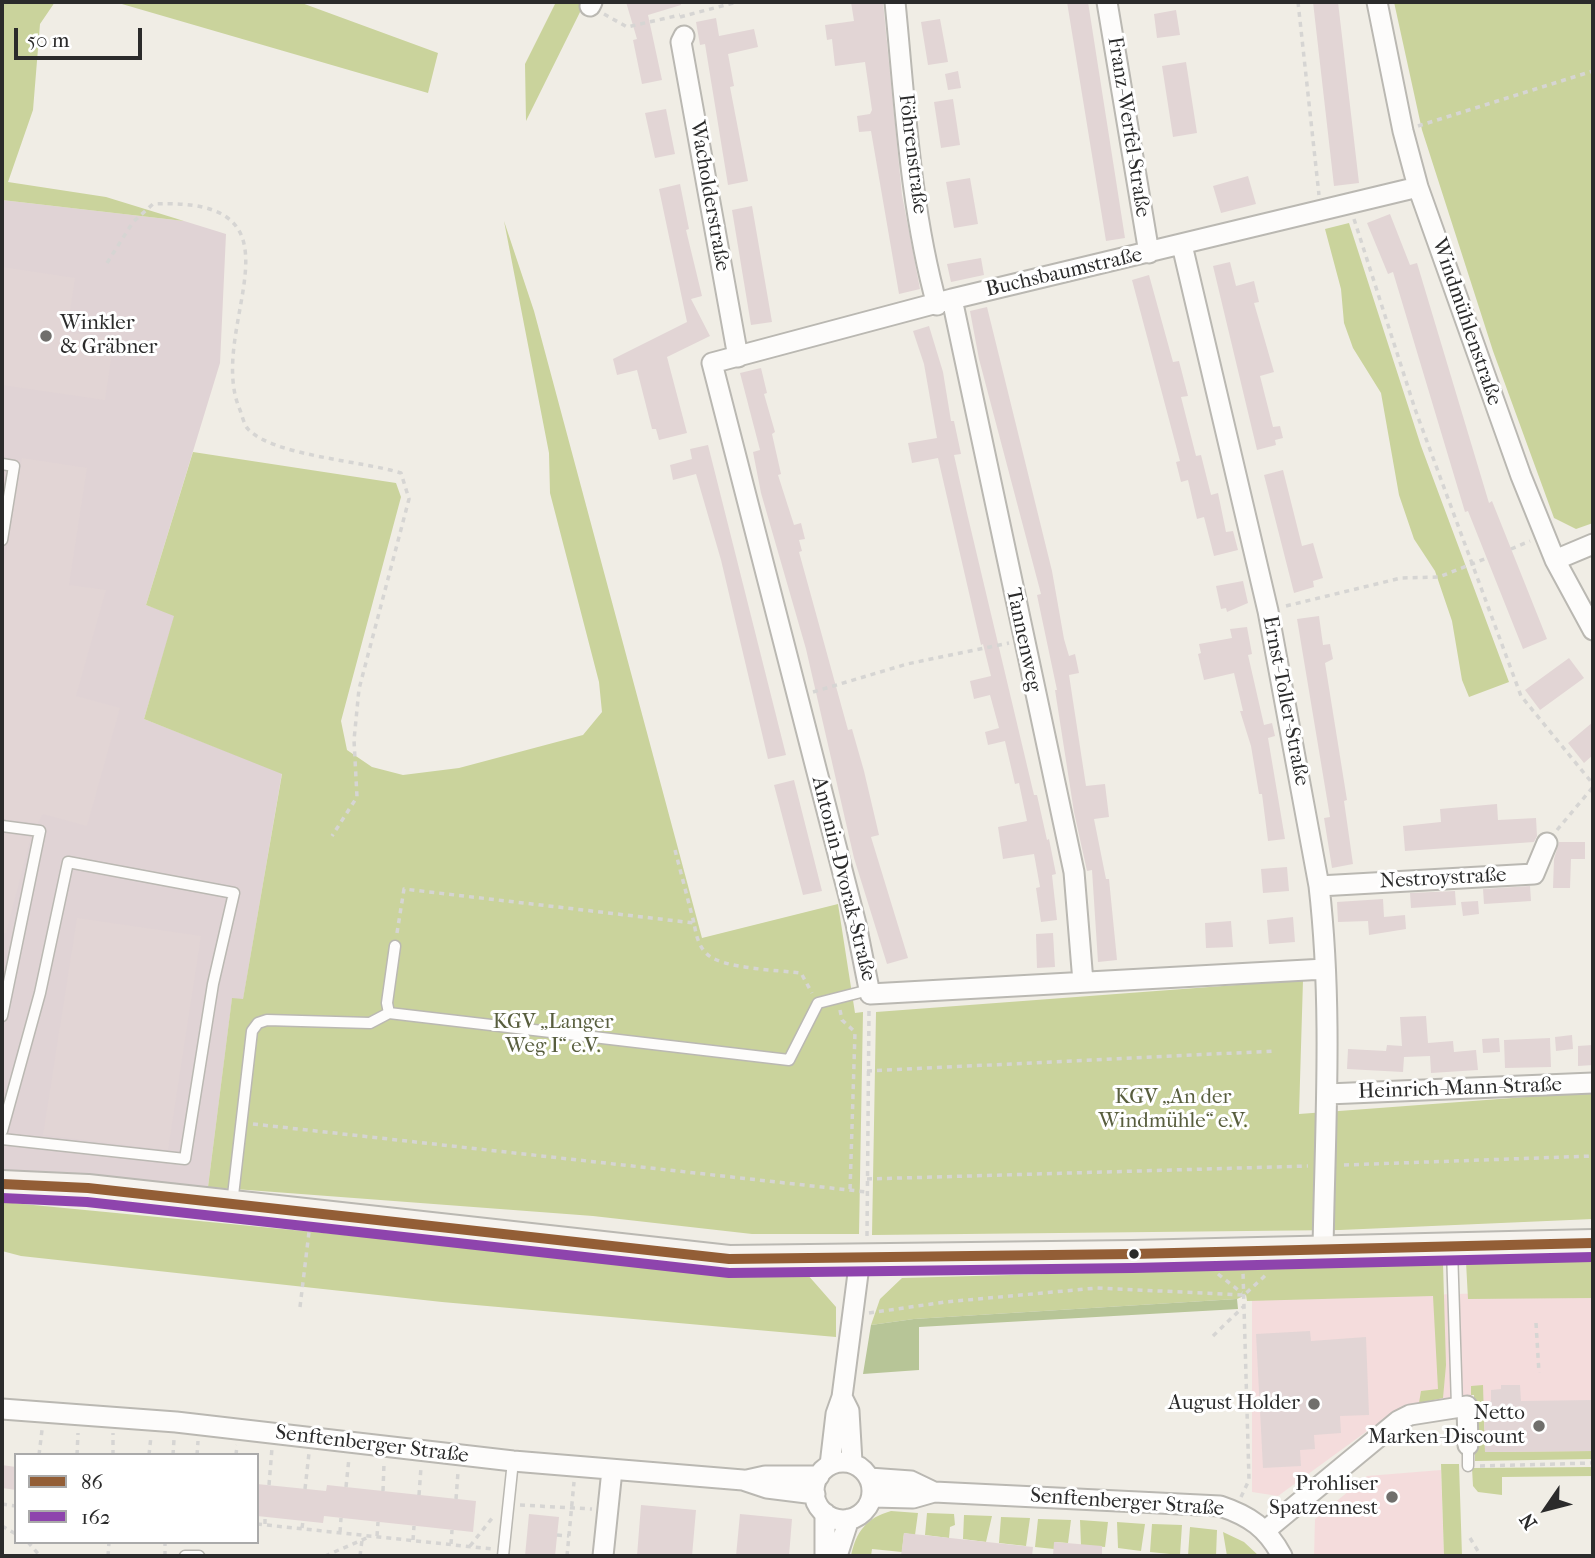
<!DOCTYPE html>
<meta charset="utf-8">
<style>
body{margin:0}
#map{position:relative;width:1595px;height:1558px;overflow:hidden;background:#f0ede5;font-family:"IM FELL French Canon",serif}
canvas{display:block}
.frame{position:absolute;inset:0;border:4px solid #2b2b2b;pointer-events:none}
.legend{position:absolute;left:14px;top:1453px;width:245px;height:91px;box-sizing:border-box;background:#fff;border:2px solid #aaa;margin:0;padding:9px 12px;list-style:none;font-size:21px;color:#2b2b2b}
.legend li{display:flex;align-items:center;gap:14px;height:35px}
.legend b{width:35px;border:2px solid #aaa}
.north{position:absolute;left:1511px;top:1474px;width:70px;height:70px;-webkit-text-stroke:5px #fff;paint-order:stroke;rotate:235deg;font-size:19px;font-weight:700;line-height:28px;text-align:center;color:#2b2b2b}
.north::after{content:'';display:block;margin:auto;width:24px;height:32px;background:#2b2b2b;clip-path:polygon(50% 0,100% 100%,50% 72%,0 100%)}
.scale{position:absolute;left:14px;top:28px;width:128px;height:32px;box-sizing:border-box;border:4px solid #2b2b2b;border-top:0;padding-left:9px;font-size:21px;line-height:24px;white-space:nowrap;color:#2b2b2b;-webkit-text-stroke:5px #fff;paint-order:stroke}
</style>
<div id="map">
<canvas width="1595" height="1558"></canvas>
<div class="frame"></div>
<ul class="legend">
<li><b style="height:9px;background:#935e36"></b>86</li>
<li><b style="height:9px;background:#8e44ad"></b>162</li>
</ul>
<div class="north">N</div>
<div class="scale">50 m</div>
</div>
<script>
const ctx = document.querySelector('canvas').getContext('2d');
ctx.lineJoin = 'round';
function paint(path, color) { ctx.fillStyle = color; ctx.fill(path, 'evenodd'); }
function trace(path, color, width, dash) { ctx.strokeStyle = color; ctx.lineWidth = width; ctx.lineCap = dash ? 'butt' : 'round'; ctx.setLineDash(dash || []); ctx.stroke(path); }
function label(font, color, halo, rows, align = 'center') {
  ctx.font = font + ' "IM FELL French Canon",serif'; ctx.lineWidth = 6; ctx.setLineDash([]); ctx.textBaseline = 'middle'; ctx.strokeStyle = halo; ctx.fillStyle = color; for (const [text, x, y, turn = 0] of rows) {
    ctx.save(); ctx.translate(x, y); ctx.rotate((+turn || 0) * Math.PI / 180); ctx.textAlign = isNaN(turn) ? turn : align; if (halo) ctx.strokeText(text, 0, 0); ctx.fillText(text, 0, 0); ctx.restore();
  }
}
paint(new Path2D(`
 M1593,1290V1456L1476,1458L1474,1395L1431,1400L1396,1410L1278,1496L1252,1492V1300Z
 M1441,1470L1444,1556H1314L1315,1519L1367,1476Z`), '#f4dcdc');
paint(new Path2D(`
 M2,200L184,221L226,234L220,363L146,605L175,615L144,719L282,773L243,1000L232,999L208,1187L85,1174L2,1171Z`), '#e0d3d5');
paint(new Path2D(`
 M2,2H55L40,24L33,110L8,182L106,197L184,221L2,200Z
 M115,2H299L438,53L428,93Z
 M556,2H585L526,121L525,64Z
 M1394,2H1593V523L1576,529L1554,518L1493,351L1422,130Z
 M504,221L534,311L702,938L838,904L855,1013L863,1012L859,1234H752L593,1216L208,1187L232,998L243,999L282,774L144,719L174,616L146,605L193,452L396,483L401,497L341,721L347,750L372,767L403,775L459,768L583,735L602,712L599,682L550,493L549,453Z
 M1349,223L1421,446L1509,682L1469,697L1462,680L1452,621L1435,571L1414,539L1399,495L1381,393L1353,348L1344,323L1341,289L1325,229Z
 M1303,980L1299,1114L1593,1092V1219L1340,1230L872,1235L876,1012Z
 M2,1202L687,1268L807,1274L836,1307V1337L442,1302L21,1256L2,1251Z
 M1593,1259V1298L1468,1299L1466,1262Z
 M1443,1263L1446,1365L1443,1398L1419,1403L1421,1391L1438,1389L1433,1296L1247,1301L1246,1295L1237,1299L914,1319L871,1325L880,1299L902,1278Z
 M1483,1385L1485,1452L1593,1451V1459L1475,1461L1474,1395H1471V1386Z
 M1441,1464H1459L1462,1556H1444Z
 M1593,1467V1476L1502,1477V1495L1478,1492L1473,1486L1472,1468Z
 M891,1511L918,1513L915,1535L904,1533L902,1552L872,1549L871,1556H851C856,1532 866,1518 891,1511Z
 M927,1513L954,1514L955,1525L950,1527L949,1538L925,1535Z
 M964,1515L992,1516L986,1542L963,1539Z
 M1001,1517L1030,1518L1026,1546L999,1543Z
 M1038,1519L1071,1520L1068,1543L1055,1542L1054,1549L1035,1547Z
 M1080,1520L1108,1522L1105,1547L1081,1545Z
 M1117,1522L1145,1524L1141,1551L1118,1548Z
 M1152,1524L1182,1525L1180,1555L1150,1552Z
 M1190,1527L1217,1530L1216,1556H1188Z
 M1223,1532L1244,1542L1259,1556H1227Z`), '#cad39c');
paint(new Path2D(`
 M1237,1299L1238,1309L919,1327V1370L863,1374L871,1325L914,1319Z`), '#b7c597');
paint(new Path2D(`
 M626,2H680L681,5L648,15L662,80L642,84L633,40L637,39Z
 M851,2H883L902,195L920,289L899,294L871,131L859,132L857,116L870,114L872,110L865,62L835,66L832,39L827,40L825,25L854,21Z
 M1067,2H1088L1125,238L1106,241Z
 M1313,2H1338L1359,183L1334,186Z
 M1176,10L1180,35L1157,38L1154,14Z
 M716,18L719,36L754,29L758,47L728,54L734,86L730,87L748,181L728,185L705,44L700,45L696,22Z
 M940,19L948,62L928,65L921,22Z
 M1186,62L1197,133L1173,137L1162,66Z
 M958,71L961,88L948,90L945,74Z
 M953,99L960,145L941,148L934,102Z
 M666,109L675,154L655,158L645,113Z
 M1248,176L1256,204L1221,213L1213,186Z
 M970,178L978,224L954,228L946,182Z
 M680,184L689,229L686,230L702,296L691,299L710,336L667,357L687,433L659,440L656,429H652L637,370L617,375L613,359L687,322L659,189Z
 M752,206L772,322L751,325L732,210Z
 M1390,214L1410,265L1417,263L1489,503L1492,501L1547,639L1523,649L1468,511L1465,512L1393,272L1388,274L1367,223Z
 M981,258L984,275L951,282L947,264Z
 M1230,262L1236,286L1254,281L1259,302L1254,303L1274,372L1260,376L1273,427L1280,426L1283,438L1275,440L1276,445L1257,450L1213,266Z
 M2,267L75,278L67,332L114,339L105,400L2,385Z
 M1149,275L1173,362L1179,361L1188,396L1181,397L1196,456L1201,455L1211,495L1218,493L1226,532L1233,531L1238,550L1214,556L1204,517L1197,519L1188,480L1181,482L1176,462L1180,461L1132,280Z
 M987,307L1052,571L1064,639L1069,656L1075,654L1079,673L1069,675L1086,786L1105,784L1109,817L1094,819L1106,879H1109L1117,960L1098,962L1092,870L1087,871L1074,812L1055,690H1057L1037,595L1041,594L979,359L970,311Z
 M929,326L943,372L951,421H954L961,454L954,455L967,513L1034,795H1037L1047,840L1049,839L1056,874L1052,875L1057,920L1041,922L1036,888L1040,887L1034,854L1003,859L998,827L1027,821L1019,783L1015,784L1005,741L988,745L985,732L999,728L990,695L974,699L970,681L991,676L983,644L981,645L938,458L912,463L908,443L937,438L924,364L913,331Z
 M761,368L767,393L764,394L775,432L772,434L781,474L778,475L794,525L801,523L805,539L799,540L802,551L799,552L848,730L852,729L864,771L879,835L871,837L908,958L887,964L854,858L806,649L761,493L753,452L760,450L740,373Z
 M708,445L786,755L768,759L721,560L696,474L673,480L670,465L692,459L690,449Z
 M22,458L87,468L69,585L106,590L76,696L120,708L87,826L43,814L38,823L2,819V577Z
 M1283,470L1302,546L1313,543L1323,578L1313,581L1314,587L1294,593L1264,475Z
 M1243,581L1248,603L1227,612L1226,608L1221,609L1216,586Z
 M1319,616L1323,645L1330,644L1333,659L1325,663L1347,800L1344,801L1353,864L1332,868L1324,818L1330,817L1297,619Z
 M1247,627L1252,654L1248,655L1264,725L1272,723L1275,736L1268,738L1285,839L1268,841L1262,794H1259L1251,746L1240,711H1243L1234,673L1204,680L1198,654L1201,653L1199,644L1232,638L1230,629Z
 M1569,658L1584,678L1540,710L1525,690Z
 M1593,722V755L1584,763L1568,743Z
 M794,780L822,891L803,895L774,785Z
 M1497,804L1498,820L1536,818L1537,836L1534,842L1405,851L1403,826L1441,822L1440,809Z
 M2,833L31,837L6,933H2Z
 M1559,842H1585V859H1571L1570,888H1553L1554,859Z
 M1287,867L1289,891L1263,893L1261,869Z
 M1530,886L1531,901L1484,904L1483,889Z
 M1455,891L1456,905L1411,908L1410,893Z
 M1383,899L1384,917L1405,915L1406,929L1369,935L1368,921L1338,922L1337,902Z
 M1478,901L1479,914L1463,916L1461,902Z
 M1293,917L1295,942L1269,944L1267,920Z
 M77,918L201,936L168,1150L43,1135Z
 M1231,921L1233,947L1206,948L1205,923Z
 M1053,933L1055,967L1037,968L1036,934Z
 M1426,1016L1428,1043L1453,1041L1454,1052L1476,1050L1478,1070L1431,1073L1430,1056L1404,1057L1403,1072L1347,1069L1348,1049L1386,1051L1387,1045L1402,1046L1400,1017Z
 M1572,1035L1573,1049L1556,1051L1555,1037Z
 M1499,1038L1500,1052L1483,1053L1482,1039Z
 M1550,1038L1551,1067L1505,1068L1504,1040Z
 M1593,1045V1065L1578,1066V1046Z
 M1310,1331L1311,1341L1366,1337L1369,1415L1340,1416L1341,1433L1314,1435L1315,1449L1300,1450L1301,1466L1263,1468L1256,1334Z
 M1501,1385H1520L1521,1401L1593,1400V1451L1485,1452L1484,1401H1491V1390L1501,1389Z
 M2,1465L16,1467V1490L2,1488Z
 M257,1484L326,1491L327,1485L476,1501L473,1532L324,1516L323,1523L257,1516Z
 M641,1505L696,1510L692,1556H637Z
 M529,1514L559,1517L555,1556H525Z
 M740,1514L792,1519L789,1556H736Z
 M904,1533L1033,1547L1032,1556H901Z
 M1054,1542L1102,1546V1556H1053Z`), '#e2d5d5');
const lane = new Path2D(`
 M2,464L14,466L2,540
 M2,826L40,831L2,1016
 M395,946L387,1003L389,1013L789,1060L818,1003L869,990
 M2,1131L40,993L68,862L234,893L213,984L185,1159L2,1139
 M232,1204L252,1031L258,1023L267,1020L370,1023L389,1013
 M1452,1249L1457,1406
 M1468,1445V1466
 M185,1556H199
 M503,1556L513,1461`);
const street = new Path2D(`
 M895,2C905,102 910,208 937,305
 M1107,2L1149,253
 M1377,2L1403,131L1418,187L1521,476L1555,560L1593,630
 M590,6L592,2
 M684,36L681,42L738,357
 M1182,245L1268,611L1319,886C1333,1007 1325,1128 1323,1250
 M952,299L1074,872L1083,982
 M1555,560L1593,544
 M1319,886L1534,874L1547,843
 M1325,969L870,994L856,924L712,363L952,299L1418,187
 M1327,1094L1593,1083
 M842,1397L849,1411L852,1462
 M2,1409L176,1422L513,1461L743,1480L767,1488L815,1494
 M814 1491a29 29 0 1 1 58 0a29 29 0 1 1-58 0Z
 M830,1465L836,1414L842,1397L860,1258
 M869,1478L911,1481L934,1492
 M747,1480L765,1476H819
 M872,1497L913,1498L934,1492L1220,1506C1250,1516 1267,1528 1282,1556
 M1266,1530L1398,1421L1410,1415L1467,1406L1468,1445
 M603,1556L612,1470
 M825,1556V1513
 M837,1556L849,1519`);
const secondary = new Path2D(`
 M2,1184L88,1188L729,1259L1132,1254L1593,1243`);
trace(lane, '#bab8b2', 13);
trace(street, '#bab8b2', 23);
trace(secondary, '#bab8b2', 30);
trace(new Path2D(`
 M1298,2L1319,195
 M604,14L627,27L680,15
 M680,17L737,2
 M1418,126L1593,71
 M1354,219L1415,409L1521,696L1593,784
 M107,263L133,222L153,204C319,196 204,327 240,410C242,415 244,425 248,429C273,456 364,461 401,473L409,499L359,689L354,740L357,797L332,836
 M1511,549L1530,541
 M1286,606L1401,578L1439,577L1487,558
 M813,692L907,664L1009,643
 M1557,830L1593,787
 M675,850L694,923
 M397,933L404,889L694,923C696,934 698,945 706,953C720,969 779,970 801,973L812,993
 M840,1010L842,1020L855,1032L850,1191
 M867,1071L1275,1051
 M253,1124L867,1192
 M1344,1165L1593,1156
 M867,1179L1308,1166
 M867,1236L869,1010
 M1218,1274L1242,1293
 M300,1307L309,1232
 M869,1313L945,1302L1097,1288L1244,1295L1268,1273
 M1536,1323L1539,1373
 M1213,1336L1244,1306
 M39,1455L42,1430
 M77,1455L78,1433
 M113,1455V1433
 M149,1455L151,1436
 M173,1455L174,1439
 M197,1455L198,1441
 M236,1455L237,1445
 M1480,1466L1593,1463
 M269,1485L272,1448
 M346,1487L349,1458
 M305,1489L309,1453
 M383,1491L384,1463
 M419,1495L421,1467
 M1241,1497L1249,1480L1243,1272
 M456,1499L458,1472
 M2,1504L16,1506
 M520,1505L592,1509
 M257,1524L492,1549
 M265,1524V1517
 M2,1526L16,1534
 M302,1528L303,1521
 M340,1532L341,1518
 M557,1535L569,1536
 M377,1536L378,1522
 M1470,1538L1481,1556
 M413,1540L414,1526
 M28,1542L40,1556
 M451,1544L452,1530
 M470,1546L493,1517
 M108,1556L109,1542
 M165,1556V1542
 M325,1556L371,1536
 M360,1556L362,1540
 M567,1556L574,1482`), '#d6d5d3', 3.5, [5, 5]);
trace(lane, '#fdfcfb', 10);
trace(street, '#fdfcfb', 19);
trace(secondary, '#f6f3ee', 26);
trace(new Path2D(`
 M2,1184L88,1188L729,1259L1132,1254L1593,1243`), '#935e36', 10);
trace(new Path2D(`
 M2,1198L87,1202L729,1273L1132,1268L1593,1257`), '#8e44ad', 10);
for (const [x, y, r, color] of [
 [46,336,7,"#706f6c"],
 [1134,1254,6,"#2b2b2b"],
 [1314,1404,7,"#706f6c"],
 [1539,1426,7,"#706f6c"],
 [1392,1497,7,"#706f6c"]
]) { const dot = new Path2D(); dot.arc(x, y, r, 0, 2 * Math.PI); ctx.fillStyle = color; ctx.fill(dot); trace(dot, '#fff', 2.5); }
label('21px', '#2b2b2b', '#fff', [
 ["Franz-Werfel-Straße",1128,127,81],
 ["Föhrenstraße",912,154,83],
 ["Wacholderstraße",709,196,80],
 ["Buchsbaumstraße",1064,273,-13],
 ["Windmühlenstraße",1466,322,71],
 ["Tannenweg",1023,640,78],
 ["Ernst-Toller-Straße",1285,701,79],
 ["Antonin-Dvorak-Straße",843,879,76],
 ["Nestroystraße",1443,879,-3],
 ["Heinrich-Mann-Straße",1460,1089,-2],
 ["Senftenberger Straße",372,1445,7],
 ["Senftenberger Straße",1127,1503,4]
]);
label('21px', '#2b2b2b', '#fff', [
 ["Winkler",60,324,"left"],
 ["& Gräbner",60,348,"left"],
 ["August Holder",1300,1404],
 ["Netto",1525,1414],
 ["Marken-Discount",1525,1438],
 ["Prohliser",1378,1485],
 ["Spatzennest",1378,1509]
], 'right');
label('21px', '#585e3e', '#fff', [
 ["KGV „Langer",553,1023],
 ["Weg I“ e.V.",553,1047],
 ["KGV „An der",1173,1098],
 ["Windmühle“ e.V.",1173,1122]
]);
</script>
